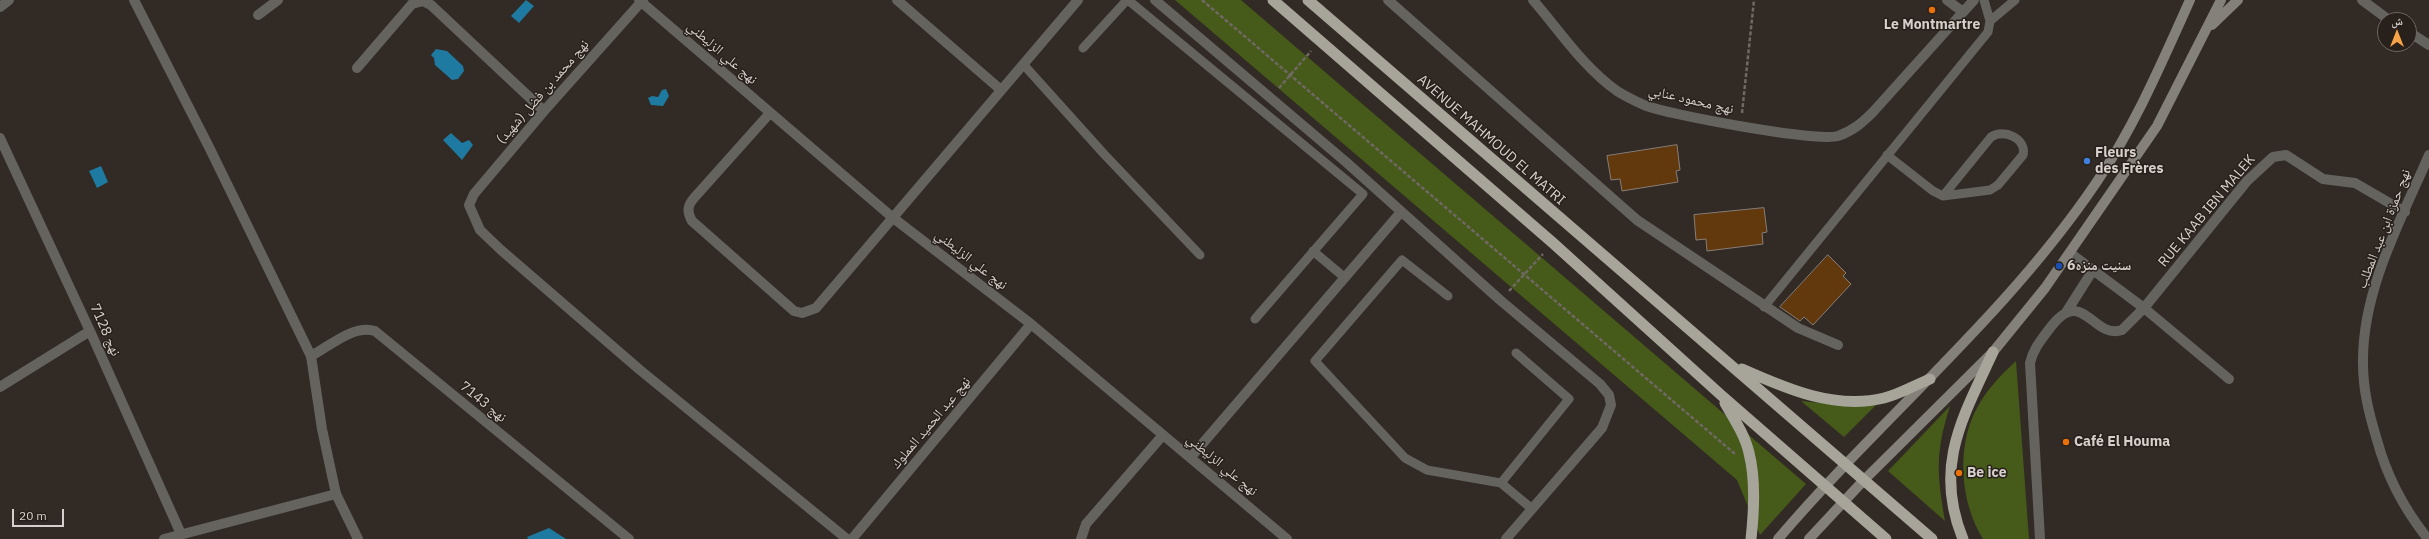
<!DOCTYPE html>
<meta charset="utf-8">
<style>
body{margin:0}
#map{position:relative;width:2429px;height:539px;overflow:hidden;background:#322a24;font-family:"IBM Plex Sans","Noto Naskh Arabic",sans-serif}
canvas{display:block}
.north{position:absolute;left:2377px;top:12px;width:40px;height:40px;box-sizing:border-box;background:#28201a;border:1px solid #6e6661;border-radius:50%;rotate:0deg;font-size:11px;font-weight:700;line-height:16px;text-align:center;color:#d6d0cc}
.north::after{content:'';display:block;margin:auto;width:14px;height:18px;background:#f6a247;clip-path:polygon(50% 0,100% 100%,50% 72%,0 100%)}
.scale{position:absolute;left:12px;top:509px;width:52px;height:18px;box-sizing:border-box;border:2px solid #d6d0cc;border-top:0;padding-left:5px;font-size:12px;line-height:14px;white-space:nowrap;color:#d6d0cc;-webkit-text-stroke:3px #28201a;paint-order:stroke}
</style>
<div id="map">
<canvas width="2429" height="539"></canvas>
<div class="north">ش</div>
<div class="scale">20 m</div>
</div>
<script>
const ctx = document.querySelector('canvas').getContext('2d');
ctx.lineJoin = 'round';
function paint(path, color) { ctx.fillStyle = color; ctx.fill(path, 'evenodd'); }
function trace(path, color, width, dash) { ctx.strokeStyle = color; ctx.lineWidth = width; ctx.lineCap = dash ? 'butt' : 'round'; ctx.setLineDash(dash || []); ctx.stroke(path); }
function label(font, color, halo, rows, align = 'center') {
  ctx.font = font + ' "IBM Plex Sans","Noto Naskh Arabic",sans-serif'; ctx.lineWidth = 3; ctx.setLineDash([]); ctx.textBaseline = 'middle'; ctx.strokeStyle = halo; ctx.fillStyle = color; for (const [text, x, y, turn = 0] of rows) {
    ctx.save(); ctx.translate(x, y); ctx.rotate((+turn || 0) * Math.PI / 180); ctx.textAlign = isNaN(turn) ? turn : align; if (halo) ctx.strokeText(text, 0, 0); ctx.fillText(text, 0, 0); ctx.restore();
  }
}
paint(new Path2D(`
 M1175,0H1241L1806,484L1760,535L1737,480Z
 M2016,361L2029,539H1983C1960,502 1956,446 1977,408C1987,389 2001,375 2016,361Z
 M1801,401L1842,405L1880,401L1844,437Z
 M1950,406C1935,453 1937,474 1945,521L1888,471Z`), '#465a19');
paint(new Path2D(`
 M526,0L534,6L519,23L511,16Z
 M436,49L447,51L463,66L464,71L458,79L452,80L435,65L434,58L431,55Z
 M666,89L669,96L663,106L651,105L648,98L652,96L658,97L662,90Z
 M451,133L462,143L469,140L473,145L462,160L443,140Z
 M101,166L108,182L97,188L89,171Z
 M549,528L566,539H528L527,537Z`), '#1e7aa0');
const building = new Path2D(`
 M1677,145L1680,170L1676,171L1678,182L1622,191L1620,179L1611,180L1607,156Z
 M1764,208L1767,232L1762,233L1763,244L1707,251L1706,239L1696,240L1694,215Z
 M1828,255L1846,273L1843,276L1851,284L1813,325L1804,317L1800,321L1780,307Z`);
paint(building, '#62380d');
trace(building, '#887e77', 1);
trace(new Path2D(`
 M1202,0L1735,454
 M1279,88L1311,51
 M1742,113L1754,0
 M1509,291L1543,254`), '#706863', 2.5, [4, 2]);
trace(new Path2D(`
 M1128,0L1363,194L1255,319
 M1990,21L2015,0
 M1083,48L1127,0
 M1023,64L1104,154L1200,255
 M1887,155L1933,191L1943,196L1990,190L1998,185L2023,155C2027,139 2004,128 1991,137L1943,196
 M1313,251L1344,277
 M1448,296L1402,260L1315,361L1405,458L1427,470L1501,483L1531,508
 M1764,307L1988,32L1990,21L1984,0
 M1501,483L1569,399L1516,353`), '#64635e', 9);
trace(new Path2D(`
 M639,0L892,217L1031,324L1287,539
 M643,0L544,111L474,194L469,205L480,230L501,250L640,370L847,539
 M897,0L1001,90
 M1155,0L1346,162L1500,300L1600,384L1609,395L1611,405L1602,428L1506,539
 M1388,0L1637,220L1798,328L1838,345
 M1533,0C1559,30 1584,68 1617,91C1625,96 1635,101 1644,105C1669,115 1816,142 1838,136C1853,131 1863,122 1873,112L1963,12
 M1947,0L1963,12L1974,0
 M2362,0L2389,20
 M258,15L278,0
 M2409,32L2429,45
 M357,68L412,4L423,1L431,5L544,111
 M770,113L694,198C687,206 687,212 692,221L794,311L802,313L816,308L1078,0
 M0,138L90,331L181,534
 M2070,253L2144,308L2229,379
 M2067,311L2093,270
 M311,356C330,346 354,324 375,331L629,539
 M0,387L90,331
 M1191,457L1401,212
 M164,539L336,494
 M852,539L1031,324
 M1081,539L1086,524L1163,435
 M2040,539L2030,363C2033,349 2042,339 2050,328C2083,284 2092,340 2122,330L2144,308L2247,181L2273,157L2286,155L2323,179L2355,183L2405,212
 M2428,539C2404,509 2387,477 2377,440C2369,414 2363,390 2363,363C2362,290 2401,220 2429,155`), '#64635e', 10);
trace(new Path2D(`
 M134,0L210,149L311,356L322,429L336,494L358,539
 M0,7L9,0`), '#64635e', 10);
trace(new Path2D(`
 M2212,25L2238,0
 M1778,539C1881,418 2006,316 2096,183C2135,126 2162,62 2190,0
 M1809,539L1864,480L1993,352L2045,288L2157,126L2221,0`), '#84817a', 10);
trace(new Path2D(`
 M1273,0L1553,243L1721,395L1886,539
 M1308,0L1932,539
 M1742,369C1787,389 1835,410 1884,398C1900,394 1915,385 1930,379
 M1725,403C1734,419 1745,435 1749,453C1756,480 1754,512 1751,539
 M1963,539C1933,466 1963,417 1993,352`), '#a7a49a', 11);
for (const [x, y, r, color] of [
 [1932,10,4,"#e8710a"],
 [2087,161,4,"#3f7fe0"],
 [2059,266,4,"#1a4fb4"],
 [2066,442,4,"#e8710a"],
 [1959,473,4,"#e8710a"]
]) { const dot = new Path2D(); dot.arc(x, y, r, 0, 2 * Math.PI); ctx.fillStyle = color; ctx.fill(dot); trace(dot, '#28201a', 1.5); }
label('bold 14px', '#d6d0cc', '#28201a', [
 ["Le Montmartre",1932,25,"center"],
 ["Fleurs",2095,153],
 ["des Frères",2095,169],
 ["سنيت منزه6",2067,266],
 ["Café El Houma",2074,442],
 ["Be ice",1967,473]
], 'left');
label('14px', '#d6d0cc', '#28201a', [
 ["نهج علي الزليطني",722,53,41],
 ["نهج محمد بن فضل (شهيد)",543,92,-49],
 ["نهج محمود عنابي",1691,100,13],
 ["AVENUE MAHMOUD EL MATRI",1491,140,41],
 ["RUE KAAB IBN MALEK",2207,211,-50],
 ["نهج حمزة ابن عبد المطلب",2384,229,-69],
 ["نهج علي الزليطني",971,260,38],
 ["نهج 7128",105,330,66],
 ["نهج 7143",483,402,39],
 ["نهج عبد الحميد المملوك",931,423,-50],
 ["نهج علي الزليطني",1222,465,40]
]);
</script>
